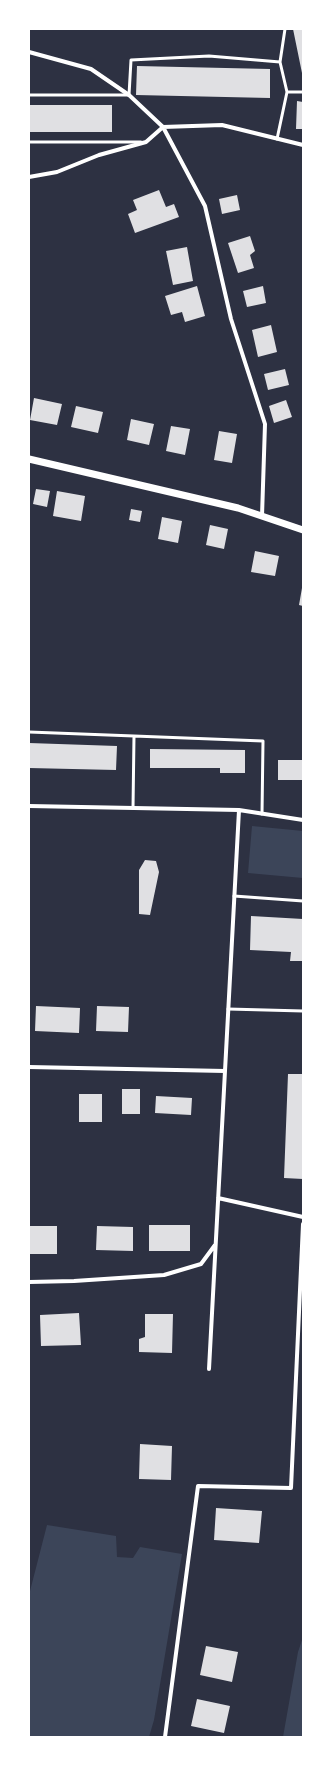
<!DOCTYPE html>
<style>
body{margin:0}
#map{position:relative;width:332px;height:1766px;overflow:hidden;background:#2d3142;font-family:"Crimson Pro",serif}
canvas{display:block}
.frame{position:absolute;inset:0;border:30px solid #fff;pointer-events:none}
</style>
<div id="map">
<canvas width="332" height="1766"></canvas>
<div class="frame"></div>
</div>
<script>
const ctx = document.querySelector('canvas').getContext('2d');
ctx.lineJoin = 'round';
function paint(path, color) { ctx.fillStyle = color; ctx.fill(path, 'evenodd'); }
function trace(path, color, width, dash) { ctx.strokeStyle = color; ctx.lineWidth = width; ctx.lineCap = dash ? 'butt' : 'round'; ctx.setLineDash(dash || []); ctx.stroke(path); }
paint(new Path2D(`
 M252,826L303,831V878L248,873Z
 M47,1525L116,1536L117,1557L133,1558L140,1547L182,1554L154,1720L149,1737H29V1595Z
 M303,1637V1737H283L298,1652Z`), '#3c4559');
paint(new Path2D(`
 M293,29H303V73H302Z
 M137,66L270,69V98L136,95Z
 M297,101L303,102V129H296Z
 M29,105H112V132H29Z
 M159,190L166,207L174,204L179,217L135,233L128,214L137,210L133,200Z
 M237,195L240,210L222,214L219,199Z
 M250,236L255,251L250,255L254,268L238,273L228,243Z
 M187,247L193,281L173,285L166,251Z
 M197,286L205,316L185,322L182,312L171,315L165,296Z
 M263,286L266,303L247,307L243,291Z
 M271,325L277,352L258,357L252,330Z
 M285,369L289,385L268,390L264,374Z
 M34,398L62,404L57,425L30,420Z
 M286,400L292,417L274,423L269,406Z
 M76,406L103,412L98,433L71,427Z
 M131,419L154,424L149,445L127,440Z
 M171,426L190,429L185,455L166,451Z
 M219,431L237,434L232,463L214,460Z
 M36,489L50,491L47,507L33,504Z
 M57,491L85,496L81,521L53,516Z
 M131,509L142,511L140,522L129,520Z
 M162,517L182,521L178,543L158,539Z
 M210,525L228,529L224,549L206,545Z
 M255,551L279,556L275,576L251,572Z
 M302,588H303V606L299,605Z
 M29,743L117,746L116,770L29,768Z
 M150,749L245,750V773H220V768H150Z
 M278,760H303V780H278Z
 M145,860L156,861L159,872L150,915L139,914V870Z
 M251,916L303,919V961H290L291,952L250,950Z
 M36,1006L80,1008L79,1033L35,1031Z
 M97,1006L129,1007L128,1032L96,1031Z
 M288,1074H303V1179L284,1178Z
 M122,1089H140V1114H122Z
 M79,1094H102V1122H79Z
 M156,1096L192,1098L191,1115L155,1113Z
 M149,1225H190V1251H149Z
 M29,1226H57V1254H29Z
 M97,1226L133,1227V1251L96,1250Z
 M79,1313L81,1345L41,1346L40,1315Z
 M145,1314H173L172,1353L139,1352V1339L145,1337Z
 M140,1444L172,1446L171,1480L139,1479Z
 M216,1508L262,1511L259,1543L214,1540Z
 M206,1646L238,1652L232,1682L200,1675Z
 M197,1699L230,1706L224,1733L191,1726Z`), '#e0e0e3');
trace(new Path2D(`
 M280,62L285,29
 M29,95H129L131,60L209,56L280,62L287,92
 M277,139L287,92H303
 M29,142H141
 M29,732L134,736
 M133,808L134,736L263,741L262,814
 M234,896L303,901
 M228,1009L303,1011`), '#fff', 3);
trace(new Path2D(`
 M29,52L91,69L129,95L163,127L205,206L231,319L265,424L262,516
 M163,127L222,125L303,145
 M29,177L57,172L99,155L146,142L163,127
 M29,806L239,810L303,820
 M29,1067L225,1071
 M218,1198L303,1217
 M29,1282L74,1281L164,1275L201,1264L215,1245
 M209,1369L239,810
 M165,1737L198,1486L291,1488L303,1224`), '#fff', 4);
trace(new Path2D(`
 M29,459L238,508L303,530`), '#fff', 7);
</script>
